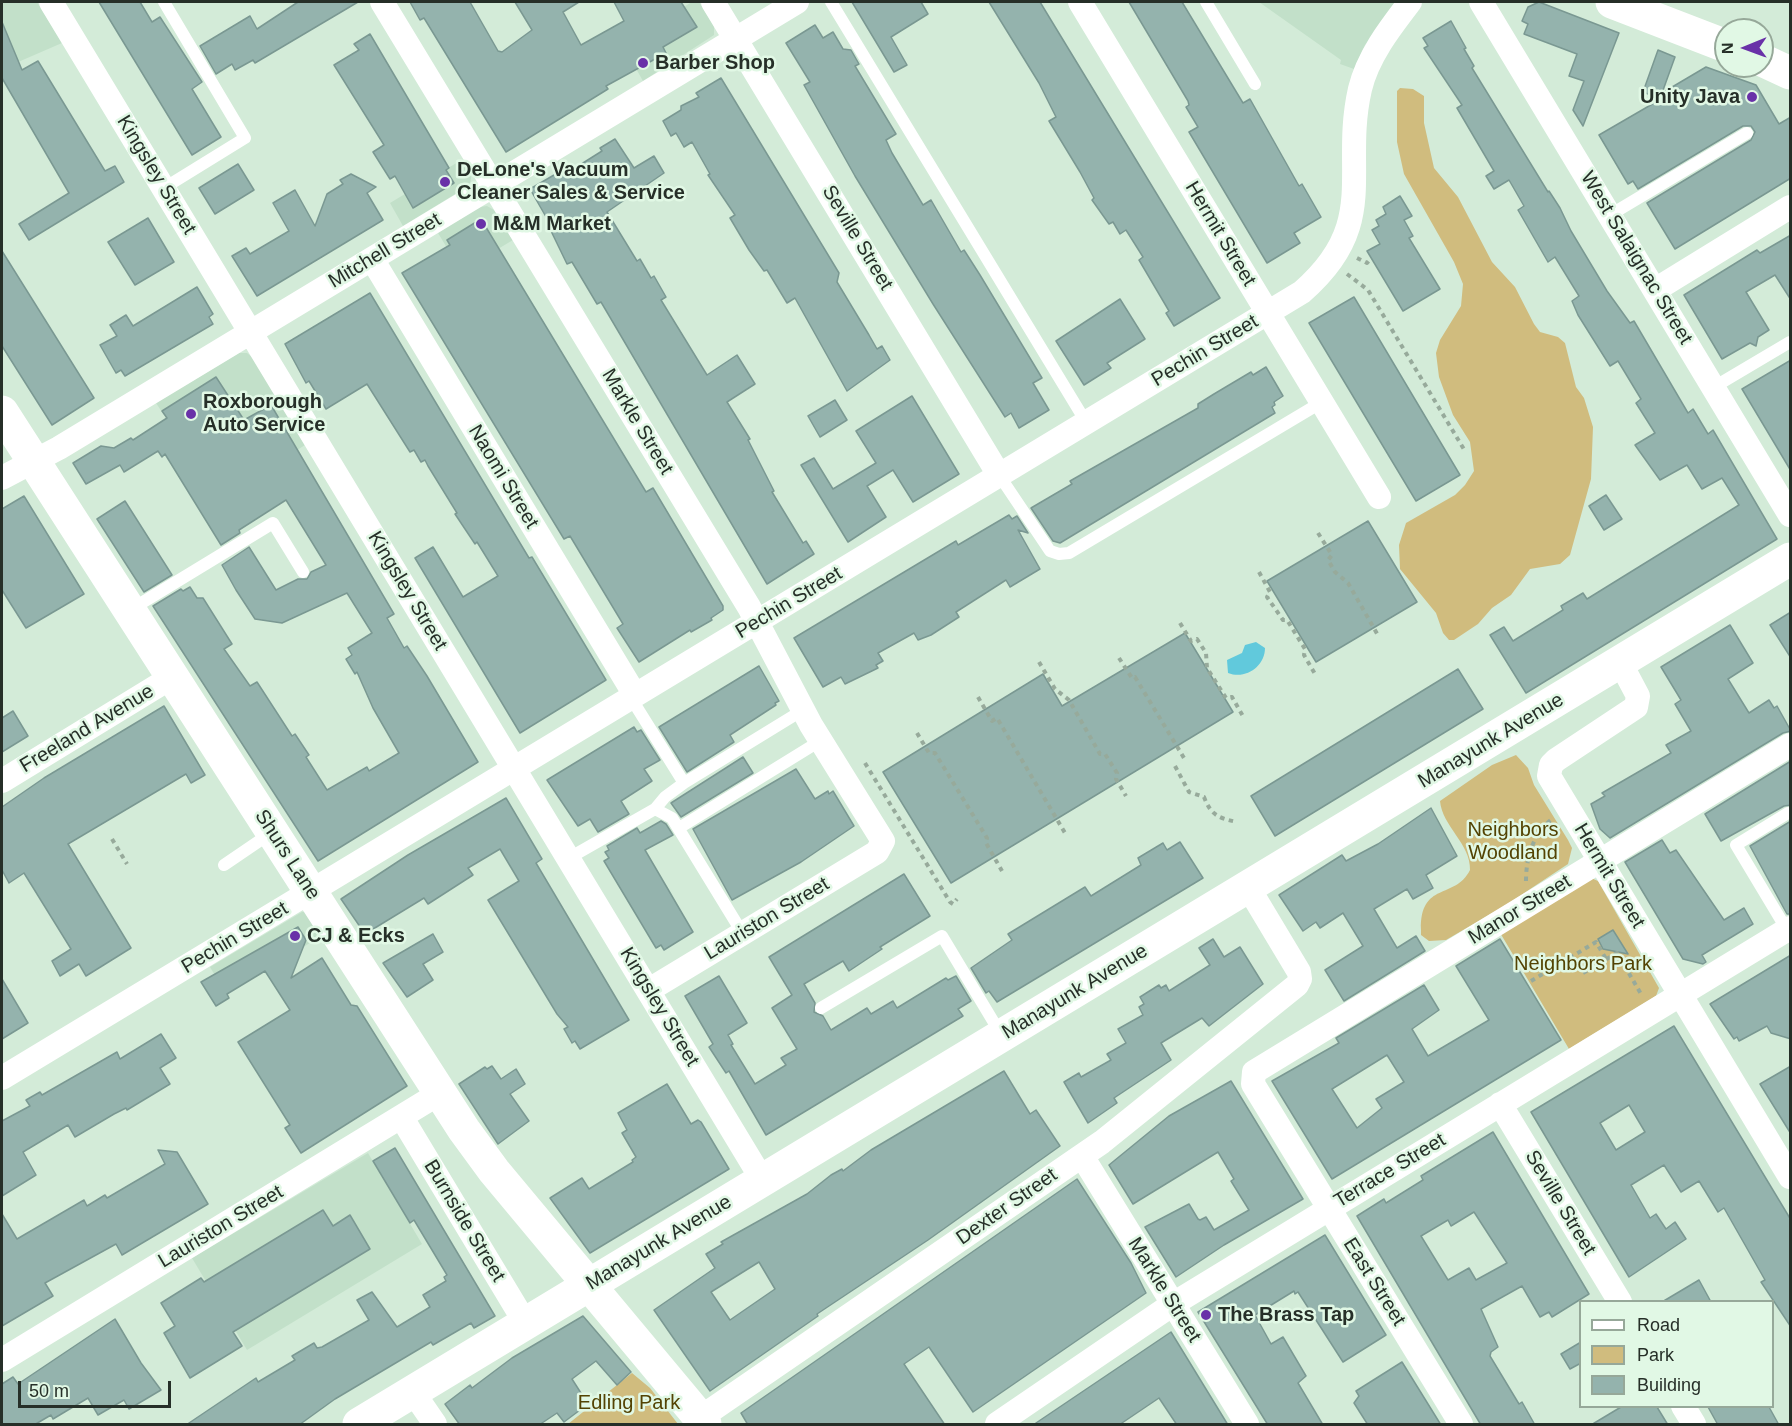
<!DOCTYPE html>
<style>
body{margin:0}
#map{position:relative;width:1792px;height:1426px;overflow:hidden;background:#d3ebd8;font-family:Helvetica,sans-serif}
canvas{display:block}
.frame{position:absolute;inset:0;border:3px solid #262f28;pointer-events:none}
.legend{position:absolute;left:1579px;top:1300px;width:195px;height:108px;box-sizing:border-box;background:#e1f8e5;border:2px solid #96a899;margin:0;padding:8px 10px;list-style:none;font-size:18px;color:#262f28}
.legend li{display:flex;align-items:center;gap:12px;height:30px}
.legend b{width:30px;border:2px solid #96a899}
.north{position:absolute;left:1714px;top:18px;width:60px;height:60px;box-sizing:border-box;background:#e1f8e5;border:2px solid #96a899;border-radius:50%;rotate:269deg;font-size:16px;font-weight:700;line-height:24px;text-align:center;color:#262f28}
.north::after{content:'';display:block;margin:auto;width:21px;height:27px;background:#6931a8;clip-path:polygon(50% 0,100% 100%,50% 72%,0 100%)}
.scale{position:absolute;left:18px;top:1381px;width:153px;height:27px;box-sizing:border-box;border:3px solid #262f28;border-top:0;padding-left:8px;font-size:18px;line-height:21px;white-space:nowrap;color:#262f28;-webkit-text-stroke:4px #e1f8e5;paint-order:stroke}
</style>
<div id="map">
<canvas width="1792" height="1426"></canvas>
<div class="frame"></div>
<ul class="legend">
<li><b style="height:8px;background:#fff"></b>Road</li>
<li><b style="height:16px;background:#d0bc7e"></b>Park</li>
<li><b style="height:16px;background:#94b3ad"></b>Building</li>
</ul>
<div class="north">N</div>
<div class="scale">50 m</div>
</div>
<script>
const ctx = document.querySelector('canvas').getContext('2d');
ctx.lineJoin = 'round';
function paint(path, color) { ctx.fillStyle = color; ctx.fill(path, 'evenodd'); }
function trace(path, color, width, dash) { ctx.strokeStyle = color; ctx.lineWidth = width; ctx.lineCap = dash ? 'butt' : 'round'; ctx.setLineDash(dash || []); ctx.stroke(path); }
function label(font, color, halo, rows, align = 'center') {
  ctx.font = font + ' Helvetica,sans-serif'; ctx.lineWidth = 5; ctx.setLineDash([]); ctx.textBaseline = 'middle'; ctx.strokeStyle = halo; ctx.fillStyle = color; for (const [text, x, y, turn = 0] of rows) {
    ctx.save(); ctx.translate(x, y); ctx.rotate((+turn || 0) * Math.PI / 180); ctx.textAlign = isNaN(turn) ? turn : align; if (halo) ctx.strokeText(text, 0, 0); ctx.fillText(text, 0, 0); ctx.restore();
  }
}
paint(new Path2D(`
 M2,2H37L62,43L2,69Z
 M692,2H699L714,26V35L643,81L622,44Z
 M1259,2H1395L1365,45L1354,69L1340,64L1341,60Z
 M463,159L472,172L470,185L403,226L390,203Z
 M487,206L494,210L513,240L461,271L438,233L479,207Z
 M239,353H247L253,358L305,445L220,500L156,403Z
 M302,912H306L323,935L226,994L210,967Z
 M368,1153L422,1244L247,1350L192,1258Z`), '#c2e0c9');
paint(new Path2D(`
 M1400,88L1413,89L1424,96V123L1434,168L1458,197L1492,262L1515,287L1534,324L1540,332L1558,337L1565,343L1576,387L1584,398L1593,427L1591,479L1570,555L1560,564L1530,569L1511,595L1492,608L1478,624L1454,640H1449L1443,633L1436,613L1400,569L1399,545L1406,523L1455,495L1465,485L1474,471L1470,442L1453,415L1439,377L1436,353L1440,340L1461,306L1463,284L1454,262L1404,174L1397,142V91Z
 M1516,755L1528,768L1534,785L1568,840L1572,848L1568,864L1506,905L1446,940L1429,941L1421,935V930C1420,881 1455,900 1470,870C1471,844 1442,826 1440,801L1492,765Z
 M1591,878L1598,881L1659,988L1656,996L1569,1049L1499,931Z
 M632,1373L650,1388L678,1424H568Z`), '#d0bc7e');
paint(new Path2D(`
 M1256,642L1265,648C1265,666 1246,680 1228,673L1227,660L1242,653L1245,645Z`), '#61c9dc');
const building = new Path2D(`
 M99,2H140L152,22L160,17L202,82L192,89L221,137L192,155Z
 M298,2H358L255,63L253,60L235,70L232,64L216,74L200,46L250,16L257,29Z
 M410,2H470L498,51L502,52L532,30L515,2H579L563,12L581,45L624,21L614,2H681L697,27L663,47L666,53L606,86L608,89L506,152L424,18L420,20Z
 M852,2H921L928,14L891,37L907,65L894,72Z
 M989,2H1040L1220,298L1174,326L1166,313L1169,311L1139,260L1143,257L1126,230L1120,234L1113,222L1109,224L1092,200L1094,198L1080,172L1049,121L1056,117L1039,83Z
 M1129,2H1182L1243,103L1250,99L1299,186L1302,184L1321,217L1294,233L1300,243L1267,263L1189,132L1198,127L1186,107L1189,105L1188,101Z
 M1539,2L1619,33L1583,126L1573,110L1584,81L1569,76L1577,54L1524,34L1528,24L1522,21L1528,7Z
 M1451,21L1466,48L1464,49L1474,66L1472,68L1548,192L1549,191L1560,208L1571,231L1607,291L1630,323L1634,321L1688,413L1693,409L1708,434L1713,430L1777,539L1526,693L1490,635L1504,627L1513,641L1563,610L1561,606L1583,593L1587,599L1739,505L1722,478L1702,489L1687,465L1660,480L1635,445L1655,433L1636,403L1641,399L1618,361L1610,366L1578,315L1572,301L1579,296L1555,257L1548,262L1518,210L1524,206L1509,180L1494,189L1486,176L1494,171L1457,108L1462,105L1424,48L1428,46L1423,38Z
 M2,22L22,70L38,61L105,171L115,166L124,182L29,240L19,224L69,193L2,78Z
 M815,25L823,38L833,32L843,49L851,50L859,64L855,66L896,134L886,140L892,153L923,205L931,200L961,252L964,250L980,275L1042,378L1033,383L1049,410L1019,428L1011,413L1005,417L933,304L855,176L804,85L810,82L786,43Z
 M370,34L449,168L446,170L454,183L413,208L395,176L390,179L373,152L384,145L334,65L359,50L354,44Z
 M1658,50L1675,57L1662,93L1706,67L1756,85L1779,124L1791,117V178L1675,249L1647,203L1751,140L1755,132L1751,126H1743L1638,189L1633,181L1628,184L1599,135L1661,99L1643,92Z
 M721,78L839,273L837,282L869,335L877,349L882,346L890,360L847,391L795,298L787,303L767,270L764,271L749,250L730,218L735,215L708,175L710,174L692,142L684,147L676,133L671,136L663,121L681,110V106L699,97L696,93Z
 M615,139L634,168L654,156L664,173L607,212L637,261L640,259L651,278L654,276L666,297L661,300L707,375L737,355L755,384L727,402L750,439L748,440L774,491L772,492L803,543L806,541L814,554L767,584L601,302L597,304L572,262L567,264L551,231L553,229L530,189L566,168H575L602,151L600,148Z
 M238,164L254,190L215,214L199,188Z
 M351,174L376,187L367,193L383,220L257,296L232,256L246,248L250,254L289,231L273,203L295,190L315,226L327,194L343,184L340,180Z
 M1400,196L1412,216L1404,220L1413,236L1409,238L1440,289L1403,311L1367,251L1380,244L1372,230L1379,226L1376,220L1386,214L1383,207Z
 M148,218L174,262L135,285L108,242Z
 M481,219L637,477L646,492L653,488L723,606V610L711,618L712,620L691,632L690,630L639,662L617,628L623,624L570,536L564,539L402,273L450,245L447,240Z
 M1791,235V300L1775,275L1746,292L1769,330L1758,337L1756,346L1750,343L1722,359L1684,295L1757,250L1760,253Z
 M2,251L94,398L52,425L2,346Z
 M197,287L213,314L209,317L213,324L125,376L121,370L116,373L100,345L117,336L110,325L126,315L133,326Z
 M370,293L529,558L532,557L606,680L520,733L415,558L433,547L463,597L498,576L477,542L475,544L455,514L457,513L428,466L425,460L421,462L414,450L410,452L367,384L326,409L309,381L306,383L285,344Z
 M1354,297L1460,475L1416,501L1309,323Z
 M1120,299L1145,339L1107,363L1111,368L1084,385L1056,341Z
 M1791,360V471L1742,389Z
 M1266,367L1283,396L1274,402L1275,405L1272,407L1275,413L1060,543L1053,541L1031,508L1072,484L1070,481L1198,408V404L1214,394L1251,372L1253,375Z
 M216,377L244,420L271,405L394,614L387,618L404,648L407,646L427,676L478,762L318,861L153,606L181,589L183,591L190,587L197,598H203L232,644L224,649L250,686L257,682L292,736L295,734L309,755L306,757L327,790L367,767L369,771L399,753L373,708L357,672L355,674L346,659L352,655L348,648L372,633L347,593L282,623L255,619L236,590L222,565L249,547L276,590L298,579H307L311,572L326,565L286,500L239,530L240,533L221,545L165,454L162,457L158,451L124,472L120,465L86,484L73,463L101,446L114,448L131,438L133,440L167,418L162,411Z
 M912,396L959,474L913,502L893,470L867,486L886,517L848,542L801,465L814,458L833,489L876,463L856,431Z
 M835,400L847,420L820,437L808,416Z
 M1606,495L1622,519L1604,530L1589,506Z
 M24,496L84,594L26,628L2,590V509Z
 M125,501L172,575L144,592L97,519Z
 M1009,515L1012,519L1017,516L1028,533L1018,530L1040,569L1010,587L1006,580L956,612L959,617L931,635L918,640L914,633L878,653L883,661L876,665L878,668L845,684L841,677L823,687L794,638L956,541L958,545Z
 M1368,521L1417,602L1316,662L1267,581Z
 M1791,612V658L1770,625Z
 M1730,625L1753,663L1728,679L1749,713L1769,700L1774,708L1777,706L1791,731L1783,733L1610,838L1600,829L1591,804L1605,796L1602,793L1671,753L1666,745L1691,731L1675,704L1681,700L1661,667Z
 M1185,633L1233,712L951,883L883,772L1043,674L1062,706Z
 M759,666L779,701L775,703L776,705L730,735L734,742L687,772L659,727Z
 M1458,669L1483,709L1275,836L1251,796Z
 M164,706L205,775L191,783L186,774L68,844L131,948L86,976L79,964L60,976L52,961L71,949L24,873L9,883L2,870V807L44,778Z
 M13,711L28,736L2,752V718Z
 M634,727L637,732L641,730L660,760L644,769L652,781L621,801L629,814L598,832L590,819L578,826L547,780Z
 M743,757L753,773L681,817L671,803Z
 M1791,761V805L1784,806L1721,841L1705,814Z
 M796,769L815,799L828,791L829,794L833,791L854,826L801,862L732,900L693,829Z
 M506,798L542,859L536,863L629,1020L580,1049L575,1041L572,1043L564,1029L568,1027L557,1014L488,900L519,881L500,849L468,868L473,875L428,904L424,898L365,934L341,899L408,855Z
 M1431,808L1457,856L1426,875L1433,888L1413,899L1407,889L1374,909L1397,948L1416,936L1425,951L1344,1001L1325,970L1363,946L1343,913L1320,928L1316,922L1303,931L1279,895L1342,855L1346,861L1378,844Z
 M661,821L666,824L673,835L645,850L693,932L664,950L661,945L656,948L604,861L609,858L605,852L609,850L607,846L637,828L640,833Z
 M1791,821V914H1787L1750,846Z
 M1662,840L1670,853L1676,850L1724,920L1744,908L1753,924L1702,955L1706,962L1703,964L1683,959L1625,862Z
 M1180,842L1203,878L997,1002L989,991L986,993L971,968L1012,940L1008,934L1085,887L1091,896L1141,865L1138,858L1163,843L1167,850Z
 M904,874L930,916L880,947L882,949L849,971L843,961L804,984L815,1003L814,1012L823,1016L831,1030L867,1008L871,1014L893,1001L897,1008L946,978L948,980L956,976L971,1001L958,1009L963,1016L766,1135L729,1071L726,1073L709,1047L713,1044L685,996L719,976L747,1023L728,1035L733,1044L731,1045L755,1084L786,1065L781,1058L797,1049L772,1008L792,995L769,957Z
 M298,927L306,940L291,978L322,958L351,1005L357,1006L407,1086L301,1153L285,1128L290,1125L238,1042L290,1010L265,971L227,994L229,998L216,1006L201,982Z
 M1613,930L1628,954L1603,949L1598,939Z
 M433,934L443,952L423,964L433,980L407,997L383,963Z
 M1213,939L1224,957L1240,947L1263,984L1209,1026L1202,1018L1161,1043L1171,1060L1114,1098L1117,1103L1088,1123L1064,1082L1079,1073L1081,1077L1111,1060L1107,1054L1126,1043L1118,1029L1143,1015L1139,1007L1144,1004L1140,997L1159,985L1161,988L1166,985L1169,991L1210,965L1199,948Z
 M1500,939L1561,1040L1332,1179L1272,1081L1339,1043L1336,1038L1424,985L1439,1010L1412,1029L1428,1056L1489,1020L1456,966ZM1387,1055L1404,1082L1376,1099L1382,1108L1357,1128L1332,1089Z
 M1791,955V1039L1771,1033L1767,1026L1739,1041L1737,1037L1734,1039L1710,1004Z
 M2,979L28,1023L2,1039Z
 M1674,1026L1791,1220V1327L1761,1282L1765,1280L1724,1208L1718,1212L1699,1181L1681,1192L1664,1165L1631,1185L1650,1218L1656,1214L1666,1229L1675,1222L1686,1239L1629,1277L1531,1112ZM1629,1105L1645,1132L1616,1150L1600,1123Z
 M161,1034L176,1058L160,1068L170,1084L127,1110L126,1108L114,1114L75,1137L68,1125L23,1152L36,1175L2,1196V1121L30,1106L26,1100L40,1092L42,1095L117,1052L120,1059Z
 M492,1066L501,1079L516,1069L525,1084L510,1094L529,1121L498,1144L459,1084L485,1067L487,1069Z
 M1791,1066V1134L1760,1084Z
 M1004,1071L1030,1114L1036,1110L1060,1146L928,1240L817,1314L818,1316L710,1391L654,1310L715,1268L706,1254L723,1244L721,1242L807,1194L831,1175L842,1169L843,1171L871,1150ZM759,1262L775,1289L730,1320L711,1292Z
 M1231,1081L1303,1199L1224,1245L1176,1277L1145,1227L1189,1204L1198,1219L1200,1220L1206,1217L1214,1230L1249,1210L1231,1181L1234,1179L1218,1152L1133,1204L1109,1165L1169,1116Z
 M667,1084L691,1124L698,1120L701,1122L729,1169L590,1253L550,1198L582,1178L589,1189L633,1162L632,1160L636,1157L622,1133L627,1130L618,1113Z
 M1493,1132L1589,1294L1552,1317L1549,1312L1540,1317L1522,1286L1481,1309L1498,1347L1491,1352L1490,1356L1519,1404L1522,1402L1535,1425H1481L1357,1216L1384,1199L1386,1203L1423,1180L1421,1176ZM1474,1212L1507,1263L1476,1280L1469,1268L1448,1280L1421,1236L1448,1220L1451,1226Z
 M395,1148L495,1316L474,1328L471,1323L433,1345L431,1342L335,1399L299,1425H186L256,1378L258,1382L295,1360L292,1356L314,1343L317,1348L322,1347L369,1320L357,1300L372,1292L397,1327L430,1307L423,1295L446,1281L444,1277L447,1275L414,1220L410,1223L373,1161Z
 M158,1150L177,1152L208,1204L122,1255L116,1244L45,1283L53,1296L2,1326V1214L17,1239L84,1200L87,1206L105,1195L107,1198L165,1164Z
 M1077,1179L1131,1263L1146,1293L973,1412L929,1347L904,1364L945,1425H748L741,1413Z
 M323,1210L333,1226L350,1215L370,1249L233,1332L242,1346L190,1378L164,1333L175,1326L161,1303L201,1278L204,1282Z
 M1325,1235L1386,1335L1343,1362L1298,1292L1295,1294L1294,1291L1255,1315L1271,1344L1283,1337L1306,1376L1298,1383L1323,1425H1268L1198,1312Z
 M1699,1280L1711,1302H1662Z
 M583,1316L631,1372L617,1385L596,1361L572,1379L588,1404L564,1422L557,1413L539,1425H460L445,1404L470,1385L472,1388L512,1358Z
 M115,1319L141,1363L161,1390L129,1409L124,1400L98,1415L88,1398L53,1419L51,1415L34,1425H2V1384L13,1377L18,1384Z
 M1171,1332L1228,1425H1177L1159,1398L1119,1425H1033Z
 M1581,1342V1363L1570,1369L1561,1354Z
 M1402,1362L1441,1425H1368L1354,1403L1359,1396L1356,1391Z
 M1621,1407H1657L1668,1425H1591Z
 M1708,1407H1769L1779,1425H1718Z`);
paint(building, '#94b3ad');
trace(building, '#7a9892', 1.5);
trace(new Path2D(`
 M1357,258L1367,263L1371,258
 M1347,274L1368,290L1465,451
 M1318,533L1332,555L1328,560L1335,572L1348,583L1379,637
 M1259,572L1270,592L1267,597L1283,620H1287L1305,649L1304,655L1315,674
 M1180,623L1191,641L1197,639L1206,653L1207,668L1226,698L1232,697L1244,718
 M1119,658L1132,678L1135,677L1184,758
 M1039,662L1055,689L1069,700L1100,754H1105L1117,773L1116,779L1126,796
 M978,697L992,721L997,718L1065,833
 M917,733L929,753H935L987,838L986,843L1002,871
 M865,763L950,902L953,904L957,899
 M1175,766L1189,792L1204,797C1211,815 1218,818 1237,822
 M112,839L127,864
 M1526,881C1526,857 1533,834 1552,819
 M1583,973L1617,953L1641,994
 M1531,981L1596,942L1606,959`), '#97aa9b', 4, [4.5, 4.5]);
trace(new Path2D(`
 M831,2L1086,422
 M1206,2L1255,84
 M164,188L245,138L164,2
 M1610,215L1747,133
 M1714,387L1790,342
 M999,475L1050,551L1059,554L1069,553L1322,402
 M130,610L273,523L303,572
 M631,698L684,783L803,710
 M655,809L665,797L684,783
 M679,828L820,741
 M569,858L655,809L672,818L743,934
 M224,865L271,833
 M1787,930L1736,845L1788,813
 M821,1008L942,936L1002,1036`), '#fff', 12);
trace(new Path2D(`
 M51,2L763,1181
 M382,2L749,607L811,725L883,841L877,852L649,990
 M713,2L999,475
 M1080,2L1379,497
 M1481,2L1790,515
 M372,259L635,695
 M1655,290L1790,207
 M2,478L59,448L797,2
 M1620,662L1638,696L1636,707L1556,760L1551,765L1549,776L1790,1177
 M2,781L172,677
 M2,1078L1302,292C1381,223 1341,172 1360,89C1368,56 1390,28 1410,2
 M1500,1104L1620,1302
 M402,1118L526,1324
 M1082,1156L1247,1424
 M2,1360L440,1093
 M413,1392L435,1424
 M1683,1406L1694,1424
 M700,1418L1102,1142L1297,985L1300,979L1299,972L1248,887
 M997,1424L1173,1304L1790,928
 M1461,1424L1253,1084L1254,1072L1790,745`), '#fff', 24);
trace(new Path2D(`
 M1612,2L1726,46
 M1762,60L1790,73
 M2,412L464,1130L494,1171L705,1424
 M359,1424L1790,559`), '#fff', 33);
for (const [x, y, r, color] of [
 [643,63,6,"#6931a8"],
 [1752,97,6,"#6931a8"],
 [445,182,6,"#6931a8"],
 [481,224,6,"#6931a8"],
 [191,414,6,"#6931a8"],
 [295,936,6,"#6931a8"],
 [1206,1315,6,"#6931a8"]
]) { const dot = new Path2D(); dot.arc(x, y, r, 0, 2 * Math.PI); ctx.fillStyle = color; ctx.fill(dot); trace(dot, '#e1f8e5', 2); }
label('bold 20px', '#262f28', '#e1f8e5', [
 ["Barber Shop",655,63],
 ["Unity Java",1740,97,"right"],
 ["DeLone's Vacuum",457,170],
 ["Cleaner Sales & Service",457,193],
 ["M&M Market",493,224],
 ["Roxborough",203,402],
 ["Auto Service",203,425],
 ["CJ & Ecks",307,936],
 ["The Brass Tap",1218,1315]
], 'left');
label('20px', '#262f28', '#e1f8e5', [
 ["Kingsley Street",156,175,59],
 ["Hermit Street",1220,234,59],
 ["Seville Street",857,238,59],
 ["Mitchell Street",385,251,-31],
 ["West Salaignac Street",1636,258,59],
 ["Pechin Street",1205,351,-31],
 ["Markle Street",637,422,59],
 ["Naomi Street",503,477,59],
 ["Kingsley Street",407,591,59],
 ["Pechin Street",789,603,-31],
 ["Freeland Avenue",87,729,-31],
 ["Manayunk Avenue",1491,741,-31],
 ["Shurs Lane",287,855,57],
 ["Hermit Street",1609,876,59],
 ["Manor Street",1520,910,-31],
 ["Lauriston Street",767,919,-31],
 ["Pechin Street",235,938,-31],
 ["Manayunk Avenue",1075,992,-31],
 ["Kingsley Street",659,1007,59],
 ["Terrace Street",1390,1171,-31],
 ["Seville Street",1560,1203,59],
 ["Dexter Street",1007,1207,-35],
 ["Burnside Street",464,1221,59],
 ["Lauriston Street",221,1227,-31],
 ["Manayunk Avenue",659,1243,-31],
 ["East Street",1374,1282,58],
 ["Markle Street",1164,1290,58]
]);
label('20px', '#534303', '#e1f8e5', [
 ["Neighbors",1513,830],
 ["Woodland",1513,853],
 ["Neighbors Park",1583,964],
 ["Edling Park",629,1403]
]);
</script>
